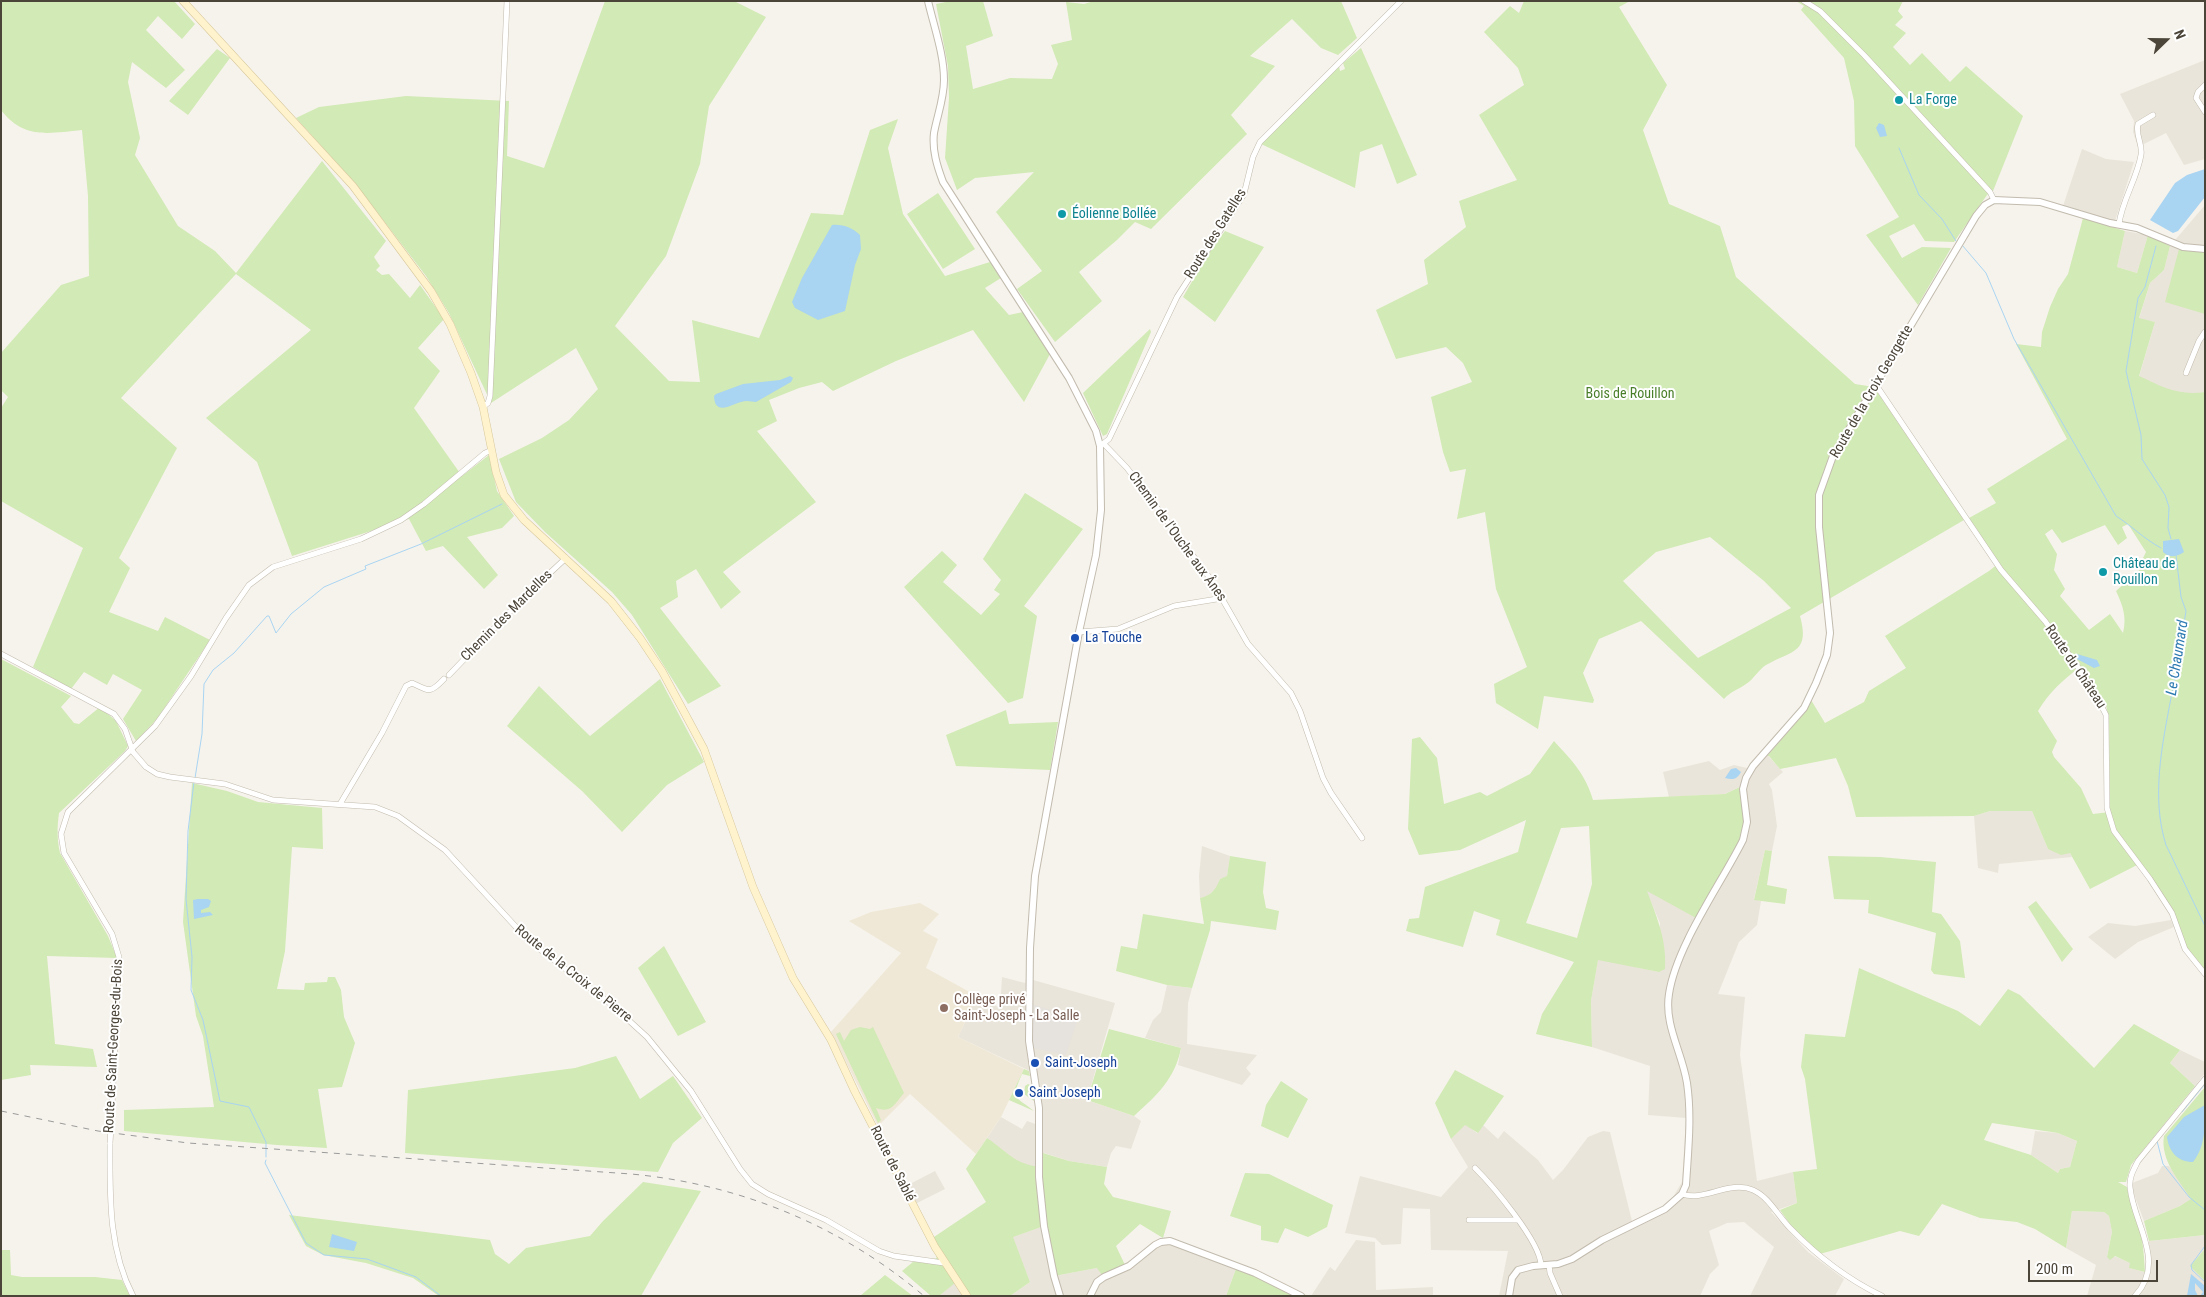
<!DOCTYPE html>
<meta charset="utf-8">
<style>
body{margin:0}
#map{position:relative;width:2206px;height:1297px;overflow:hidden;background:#f6f3ec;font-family:"Roboto Condensed",sans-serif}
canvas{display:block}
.frame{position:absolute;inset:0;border:2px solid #4b4439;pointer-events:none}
.north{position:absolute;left:2141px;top:15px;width:50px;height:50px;-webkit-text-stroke:4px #fff;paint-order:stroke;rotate:68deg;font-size:14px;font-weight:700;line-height:20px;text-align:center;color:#4b4439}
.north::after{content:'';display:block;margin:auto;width:18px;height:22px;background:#4b4439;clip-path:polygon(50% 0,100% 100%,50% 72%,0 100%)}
.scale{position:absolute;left:2028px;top:1260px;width:130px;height:22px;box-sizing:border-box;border:2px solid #4b4439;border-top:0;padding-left:6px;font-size:15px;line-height:18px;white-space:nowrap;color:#4b4439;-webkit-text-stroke:4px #fff;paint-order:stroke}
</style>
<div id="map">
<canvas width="2206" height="1297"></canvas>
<div class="frame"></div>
<div class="north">N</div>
<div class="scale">200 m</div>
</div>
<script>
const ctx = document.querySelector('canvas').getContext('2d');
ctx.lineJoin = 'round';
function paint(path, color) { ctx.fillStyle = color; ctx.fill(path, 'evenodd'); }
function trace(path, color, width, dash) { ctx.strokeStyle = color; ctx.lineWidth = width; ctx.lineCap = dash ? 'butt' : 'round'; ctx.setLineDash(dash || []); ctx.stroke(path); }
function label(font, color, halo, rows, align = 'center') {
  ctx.font = font + ' "Roboto Condensed",sans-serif'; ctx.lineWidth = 4; ctx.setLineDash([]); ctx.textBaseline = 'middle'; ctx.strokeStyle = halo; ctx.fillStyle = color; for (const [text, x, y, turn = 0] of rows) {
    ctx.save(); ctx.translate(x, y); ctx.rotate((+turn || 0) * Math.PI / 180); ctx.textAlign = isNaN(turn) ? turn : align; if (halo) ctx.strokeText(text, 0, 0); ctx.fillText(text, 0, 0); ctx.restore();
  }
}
paint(new Path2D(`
 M2205,60V159L2184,165L2166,133L2138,147L2133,132L2134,121L2120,94Z
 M2082,149L2106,159L2134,162L2115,221L2063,206Z
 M2205,205V392L2194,394L2172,392L2139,377L2155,322L2139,319L2150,283L2164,270L2170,246Z
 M2125,231L2148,235L2137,273L2117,267Z
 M1763,750L1783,772L1769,784L1772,790L1777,826L1772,851L1765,850L1754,899L1761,901L1757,925L1739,942L1718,994L1745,997L1740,1055L1757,1181L1793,1172L1797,1203L1771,1212L1808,1252L1844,1279L1835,1296H1750L1774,1247L1744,1222L1727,1223L1709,1231L1719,1265L1710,1274L1700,1296H1499L1508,1251L1431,1250L1430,1209L1403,1208L1401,1244L1382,1245L1375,1238L1345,1233L1360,1176L1441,1197L1468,1167L1451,1139L1465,1124L1477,1133L1483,1125L1498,1139L1504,1131L1538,1160L1553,1180L1563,1170L1588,1137L1603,1131L1610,1132L1632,1221L1663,1207L1673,1197L1682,1182L1686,1118L1648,1115L1650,1066L1592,1047L1591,1001L1598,959L1659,972L1660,923L1646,890L1744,827L1740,787L1725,794L1669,797L1663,772L1709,761L1720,770L1734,765L1747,768Z
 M1990,811H2032L2048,849L2070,853L2072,857L1999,864L1998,873L1978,868L1974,816Z
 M1202,846L1230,856L1227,877L1220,879L1217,888L1206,897L1200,898L1199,876Z
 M2171,920L2174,927L2138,942L2115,959L2088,937L2108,923L2135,926Z
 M1002,977L1025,983L1026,978L1115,1003L1087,1100L1134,1116L1141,1121L1131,1149L1116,1146L1111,1153L1107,1167L1069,1161L1044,1153L1042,1168L1031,1166L1019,1163L987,1138L1001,1117L1022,1129L1027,1121L1041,1126L1032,1072L958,1037L977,996L1000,1008Z
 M1167,985L1192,988L1188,1003L1187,1044L1257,1055L1246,1068L1251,1074L1242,1085L1178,1065L1181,1048L1145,1038L1153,1020L1161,1012Z
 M2180,1050L2205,1062V1073L2195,1086L2170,1063Z
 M2035,1131L2058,1133L2077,1141L2070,1167L2060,1169L2058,1173L2031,1155Z
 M2162,1166H2169L2192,1199L2180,1206L2144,1221L2132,1189V1183L2158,1173Z
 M935,1171L945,1189L915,1204L906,1186Z
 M2072,1211L2104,1212L2109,1216L2112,1232L2107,1257L2114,1256L2131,1263L2130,1268L2148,1273L2149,1241L2205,1235V1249L2191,1266L2205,1281V1296H2087L2096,1265L2066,1248Z
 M1044,1226L1054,1276L1097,1268L1129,1266L1149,1248L1170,1241L1237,1266L1226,1296H1010L1030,1282L1012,1237Z
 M1356,1240L1375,1242L1376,1290L1433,1287V1296H1311L1330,1267L1335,1271Z
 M955,1282L966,1296H939Z`), '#eae5da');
paint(new Path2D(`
 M1031,1004L1078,1018L1066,1055L1033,1048Z`), '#e6e2dd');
paint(new Path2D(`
 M920,903L939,914L923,931L938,939L926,968L977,996L958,1037L1024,1069L1001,1117L976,1154L910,1094L878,1126L831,1032L901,953L849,921L871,912Z`), '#efe8d6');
paint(new Path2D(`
 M1,1H174L195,24L182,39L158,16L146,30L185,70L166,88L132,62L128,82L140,138L135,155L178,226L215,251L236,273L322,161L386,241L374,257L380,266L376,270L382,275L389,274L410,298L420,285L444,319L418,348L440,371L414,408L462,476L489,455L497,491L514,516L502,528L467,537L498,575L484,589L443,546L426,551L409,519L292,556L257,462L206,418L311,330L236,274L121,398L177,448L119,558L130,568L109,612L158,631L165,617L210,640L157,719L136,741L123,719L142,690L113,674L107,685L84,672L71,689L33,667L83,548L1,501V408L8,397L1,390V353L61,285L89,276L88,196L82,130C49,133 24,140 1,110Z
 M605,1H734L766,17L709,106L700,164L666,256L615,326L669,381L700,382L692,320L759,338L811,213L843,215L870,130L898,119L888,148L903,214L945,276L990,262L1001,278L985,288L1009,315L1023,312L1050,354L1024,402L973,330L896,361L833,391L822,382L799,388L769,400L777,421L757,431L816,502L723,572L741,592L721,609L696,569L676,581L678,597L660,608L721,686L688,704L632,615L612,592L545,532L516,502L499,459L542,438L569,420L598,389L576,348L491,403L449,313L426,276L354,182L296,118L319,107L406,96L509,101L507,156L544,168Z
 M951,1H983L993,36L966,46L973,89L1010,78L1052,79L1058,64L1051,45L1072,40L1066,2L1084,4L1094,1H1341L1357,38L1338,55L1321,48L1292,19L1250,56L1275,66L1231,115L1247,134L1151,229L1135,222L1117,240L1079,272L1102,301L1055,342L1017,289L1042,271L996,212L1034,172L975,178L957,190L945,158L949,98L948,66L936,4Z
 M1524,1H1630L1619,7L1667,85L1643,130L1669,204L1720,226L1736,277L1855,384L1874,387L1964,520L1800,616C1810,653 1793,650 1766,665C1758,670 1754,679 1746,684C1738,690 1731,691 1724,699L1641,621L1599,639L1583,673L1594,700L1593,703L1544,696L1538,729L1496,703L1494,684L1527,667L1496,589L1485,512L1457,519L1466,469L1450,472L1443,452L1431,397L1472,382L1463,363L1446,347L1396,359L1376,310L1428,284L1424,260L1466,227L1459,201L1517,180L1479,115L1524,85L1518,68L1484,32L1510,6L1519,13ZM1710,537L1764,581L1791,608L1698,658L1623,581L1656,552Z
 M1796,1H1903L1898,11L1903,17L1895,25L1906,33L1893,47L1910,65L1922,53L1950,82L1966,66L2023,116L1993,191L1987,195L1954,242L1925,241L1914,224L1889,236L1902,258L1922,247L1951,248L1918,305L1866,235L1899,217L1855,146L1854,101L1844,58L1801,10L1804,6Z
 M1361,48L1417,175L1397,184L1382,144L1360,152L1355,188L1261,144L1339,66L1340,71L1345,69L1343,63Z
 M217,49L230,58L188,115L169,101Z
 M938,193L975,249L943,269L907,214Z
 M2083,218L2125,231L2117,267L2137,273L2148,235L2170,246L2164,270L2150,283L2139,318L2155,322L2139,376C2163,387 2178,396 2205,392V970L2189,953L2169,904L2141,863L2090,889L2070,853L2061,855L2048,849L2032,811H1990L1974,816L1856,817L1848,786L1836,758L1780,769L1769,756H1767L1800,718L1811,700L1825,723L1864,702L1869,691L1906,668L1885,636L1989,571L1999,563L1969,518L1996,503L1987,489L2067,439L2016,344L2041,347L2042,332L2050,307L2058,289L2068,274ZM2128,524L2146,552L2143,558L2146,564L2116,591C2123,606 2127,617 2123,633L2110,614L2089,630L2060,596L2065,589L2054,570L2057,554L2045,534L2052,529L2062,543L2105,525L2118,545L2127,538L2122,527ZM2080,667L2105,701L2109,719L2110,812L2093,814L2081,788L2054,757L2052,752L2057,741L2038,711C2049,692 2063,680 2080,667Z
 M1225,231L1264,247L1215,322L1183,297L1211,249Z
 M2179,249L2205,252V314L2165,302Z
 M1150,329L1151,332L1107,434L1103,436L1083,393Z
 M1025,493L1083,529L1024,606L1037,616L1023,698L1008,703L904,587L942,551L957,565L943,582L981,615L1000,594L994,590L1001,580L983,559Z
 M1,659L71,696L61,707L74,723L79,724L100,707L116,721L128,746L125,751L59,813C57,827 57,840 60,853L108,936L117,958L47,956L55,1044L93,1049L97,1067L30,1065L31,1075L1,1080Z
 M660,679L704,762L667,785L622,832L582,791L507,726L539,686L590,736Z
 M1006,710L1009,724L1058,722L1050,770L956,766L946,735Z
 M1420,737L1437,758L1444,804L1480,792L1487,796L1530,774L1554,741C1572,761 1585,773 1593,800L1725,794L1740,787L1744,827L1738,845L1696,918L1647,891C1657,917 1667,941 1665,969L1659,972L1598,960L1591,1001L1592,1047L1536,1034L1542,1014L1574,962L1496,935L1500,920L1474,911L1463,947L1406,931L1409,919L1419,918L1425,887L1518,852L1526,820L1460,850L1419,855L1408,829L1412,739ZM1589,826L1592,884L1577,938L1526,923L1561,828Z
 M192,783L227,791L258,802L322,808L323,849L292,847L285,951L277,989L304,990L305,983L327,982L328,977H335L341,990L344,1017L355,1043L342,1087L318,1089L327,1148L277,1145L124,1131V1110L214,1107L203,1036L196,1016L183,922Z
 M1765,850L1772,851L1767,885L1787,889L1785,904L1754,900Z
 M1230,856L1266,862L1263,892L1266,908L1279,911L1276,930L1211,921L1210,930L1192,988L1167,985L1116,971L1121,946L1137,949L1143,914L1204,924L1200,898C1211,896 1216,889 1220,879L1227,876Z
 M1828,856L1880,857L1936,862L1932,912L1941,914L1960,941L1965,978L1934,974L1931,970L1936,933L1868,913L1869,900L1834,899Z
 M2036,901L2073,949L2062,962L2028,907Z
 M664,946L706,1022L678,1036L638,968Z
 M1859,968L1958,1011L1980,1026L2008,989L2020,995L2094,1068L2134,1024L2180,1050L2170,1063L2195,1086L2131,1165L2126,1182H2118L2127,1187C2129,1200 2134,1212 2139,1225C2143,1240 2144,1256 2145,1272L2129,1268L2130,1263L2115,1256L2110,1260L2107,1257L2112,1232L2109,1216L2104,1212L2072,1211L2066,1248L2035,1229L2017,1222L1980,1218L1942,1204L1919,1236L1900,1231L1820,1254L1794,1230L1780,1210L1797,1203L1793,1172L1817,1169L1805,1079L1801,1067L1805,1034L1845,1037ZM1992,1123L2058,1133L2077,1141L2070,1167L2060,1169L2058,1173L2031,1155L1984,1140Z
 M860,1027L870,1029L873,1027L904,1093C895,1103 892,1114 876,1108L881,1120L878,1123L836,1034L840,1032L844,1041L851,1030Z
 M1109,1029L1181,1048C1175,1079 1157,1095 1134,1116L1087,1100Z
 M616,1056L640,1099L673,1076L702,1118L673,1143L658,1172L405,1153L408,1090L575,1068Z
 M1024,1069L1029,1071L1030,1076L1022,1074C1010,1101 1016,1096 1034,1111L1009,1100Z
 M1455,1070L1504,1096L1478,1133L1465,1125L1451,1139L1435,1103Z
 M1281,1081L1308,1099L1288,1138L1261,1126L1266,1105Z
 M1028,1084L1032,1086L1034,1101L1024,1094L1025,1086Z
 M2205,1087V1235L2149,1241L2144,1221L2180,1206L2191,1199C2179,1180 2160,1160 2164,1136Z
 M987,1138C1008,1152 1015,1165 1042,1167L1043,1153L1069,1161L1107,1167L1104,1184L1113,1197L1171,1211L1163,1238L1140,1224L1116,1246L1125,1265L1102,1275L1097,1268L1054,1276L1044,1226L1013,1237L1030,1282L1010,1296H966L955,1283L939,1296H931L902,1271L919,1257L934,1260L937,1257L928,1241L986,1202L966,1169Z
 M1245,1173L1269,1174L1333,1205L1327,1227L1308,1237L1285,1228L1278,1243L1261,1240V1226L1230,1216Z
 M643,1182L701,1191L641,1296H439L413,1278L366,1263L323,1255L306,1246L289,1215L490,1240L495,1254L509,1264L526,1248L590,1236L603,1221Z
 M2205,1249V1281L2190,1266Z
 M1,1250H10L11,1275L22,1277H95L122,1280L130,1296H1Z
 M1237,1266L1257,1271L1308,1296H1226Z
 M885,1275L913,1296H860Z`), '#d2eab5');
paint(new Path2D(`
 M1879,123L1884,125L1887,136L1880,137L1876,128Z
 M2205,169V197L2178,231L2173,233L2150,220L2175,183L2187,175Z
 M832,225C843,224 853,228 860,235L861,249L855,265L845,311L818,320L795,308L792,302L802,278Z
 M790,376L793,378L791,382L756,402C753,402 750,401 747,401C735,401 715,419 714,396L716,394L743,384L780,380Z
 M2179,539L2184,552C2177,557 2169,558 2163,552V541Z
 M2077,654L2097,660L2100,666L2094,668L2075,658Z
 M1736,768L1741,772C1737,780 1732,780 1725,778L1731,769Z
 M198,899H208L211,901L209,907L201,910V913L210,912L213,915L194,919L193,900Z
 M2205,1105C2205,1125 2206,1146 2193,1162C2178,1162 2169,1152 2167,1137L2184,1117Z
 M332,1234L357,1242L354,1251L329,1247Z
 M2191,1274L2205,1286V1296H2200L2203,1292L2195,1283V1290L2198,1296H2187Z`), '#a9d4f2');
trace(new Path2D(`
 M1899,148L1919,195L1942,219L1956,241
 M1962,245L1986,273L2014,339L2116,516C2132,526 2144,539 2161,548
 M2156,246L2145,287L2138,298L2126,371L2141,435L2142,459L2165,495L2169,507L2168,528L2171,539
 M2176,555L2181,597L2186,611C2181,640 2177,669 2171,698C2162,745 2151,798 2166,845L2205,926
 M195,778L202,734L204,684L213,670L234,653L267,616H269L276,633L291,614L324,587L366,569L365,566L421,544L502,504
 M194,782L188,831L186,899L192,957L191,990L203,1020L220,1101L249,1107L266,1142V1157
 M2182,1112L2205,1084
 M2157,1141L2163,1164L2189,1197L2205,1210
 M266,1160L265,1163L306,1243L324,1255L367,1259L416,1277L441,1296
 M2205,1246L2191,1265L2192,1270L2205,1282`), '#a9d4f2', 1);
const minor = new Path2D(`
 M1804,1L1820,11L1864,55L1990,192L1994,200
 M2205,85L2198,92L2196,98L2205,112
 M2119,224C2122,200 2137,179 2141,155C2143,144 2135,135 2138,124L2153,115
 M2186,373L2199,341L2205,332
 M1876,385L2001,570L2045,621L2092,687L2106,715L2107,808L2114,831L2150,879L2172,913L2185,949L2205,974
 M483,407L488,403L490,396L507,1
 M1104,444L1127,468L1212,581L1248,644L1291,693L1300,711L1323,778L1331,793L1362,838
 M1100,446L1109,439L1177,297L1244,194L1253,157L1260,142L1401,1
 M1079,632L1118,629L1174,606L1223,598
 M1,654L114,714L125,729L133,752L146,767L157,774L170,777L225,784L273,800L375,807L398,816L445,850L528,940L612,1005L647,1037L691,1091L740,1169L752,1184L768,1194L826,1220L879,1251L894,1256L944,1263
 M449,675L524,597L566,558
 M340,804L382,733L406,686L412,683C429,691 430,694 444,679
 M111,1127L119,957L112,934L64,853L61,834L68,812L155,726L191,676L226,618L249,585L273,567L361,539L401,520L424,504L485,453L492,450
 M110,1143C110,1196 108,1248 133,1296
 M1475,1168C1492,1185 1540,1241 1541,1265
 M1682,1194C1704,1202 1729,1180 1753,1190C1769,1197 1778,1216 1790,1228C1817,1256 1847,1279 1882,1296
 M1469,1220H1518
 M1549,1265L1550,1273L1560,1296
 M2135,1296C2167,1261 2133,1224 2130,1187C2129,1177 2134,1169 2138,1161L2205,1079`);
const tertiary = new Path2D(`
 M928,1C934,27 944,54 944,80C944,99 937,116 934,133C932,150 937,166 943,182L1069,378L1096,431L1100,446L1101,510L1096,555L1079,632L1035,876L1030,948L1029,1041L1039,1108V1177L1044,1226L1054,1276L1060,1296
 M1090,1296L1097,1282L1104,1277L1129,1266L1155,1245L1161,1242L1170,1241L1255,1273L1301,1296
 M1509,1296L1512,1278L1518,1270L1533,1266L1558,1264L1572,1259L1602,1240L1665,1209L1682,1194L1686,1185C1688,1151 1692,1117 1687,1083C1682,1052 1664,1025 1669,994C1676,946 1721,884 1743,840L1747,822L1743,789L1746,778L1753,766L1804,708L1816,683L1827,655L1830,633L1819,527V495L1833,456L1976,216L1985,205L1994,200L2040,202L2110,223L2137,228L2183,247L2205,249`);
const secondary = new Path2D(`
 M183,1L353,186L431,291L450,324L471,373L483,407L496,472L504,495L524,520L611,601L640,638L662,671L704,749L753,887L793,978L831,1040L855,1092L935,1247L967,1296`);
trace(minor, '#c2bbae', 6);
trace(tertiary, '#c2bbae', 8);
trace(secondary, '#d6c79b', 8);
trace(minor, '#fff', 5);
trace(tertiary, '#fff', 6);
trace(secondary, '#fff3cd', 7);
trace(new Path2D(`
 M1,1111L98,1131L188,1143L631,1174C739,1184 840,1225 924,1296`), '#9a9a9a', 1, [6, 6]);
const minorBridge = new Path2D(`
 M110,1143L111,1127`);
trace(minorBridge, '#c2bbae', 6, []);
trace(minorBridge, '#fff', 5);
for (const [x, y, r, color] of [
 [1899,100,5,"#0f9aa8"],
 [1062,214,5,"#0f9aa8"],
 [2103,572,5,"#0f9aa8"],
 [1075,638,5,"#1a4fb4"],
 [944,1008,5,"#8d6e63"],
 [1035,1063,5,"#1a4fb4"],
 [1019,1093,5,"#1a4fb4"]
]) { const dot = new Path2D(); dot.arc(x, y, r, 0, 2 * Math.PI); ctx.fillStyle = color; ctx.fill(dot); trace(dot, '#fff', 2); }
label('14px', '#0d838f', '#fff', [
 ["La Forge",1909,100],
 ["Éolienne Bollée",1072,214],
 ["Château de",2113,564],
 ["Rouillon",2113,580]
], 'left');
label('14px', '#4b4439', '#fff', [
 ["Route des Gatelles",1216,234,-58],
 ["Route de la Croix Georgette",1872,392,-60],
 ["Chemin de l'Ouche aux Ânes",1177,537,54],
 ["Chemin des Mardelles",507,616,-45],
 ["Route du Château",2075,667,56],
 ["Route de la Croix de Pierre",573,974,39],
 ["Route de Saint-Georges-du-Bois",114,1046,-87],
 ["Route de Sablé",892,1164,63]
]);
label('14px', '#4a7f2a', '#fff', [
 ["Bois de Rouillon",1630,394]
]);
label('14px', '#164399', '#fff', [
 ["La Touche",1085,638],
 ["Saint-Joseph",1045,1063],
 ["Saint Joseph",1029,1093]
], 'left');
label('14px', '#785e54', '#fff', [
 ["Collège privé",954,1000],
 ["Saint-Joseph - La Salle",954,1016]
], 'left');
label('italic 15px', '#2e7ab2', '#fff', [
 ["Le Chaumard",2178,658,-81]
]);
</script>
